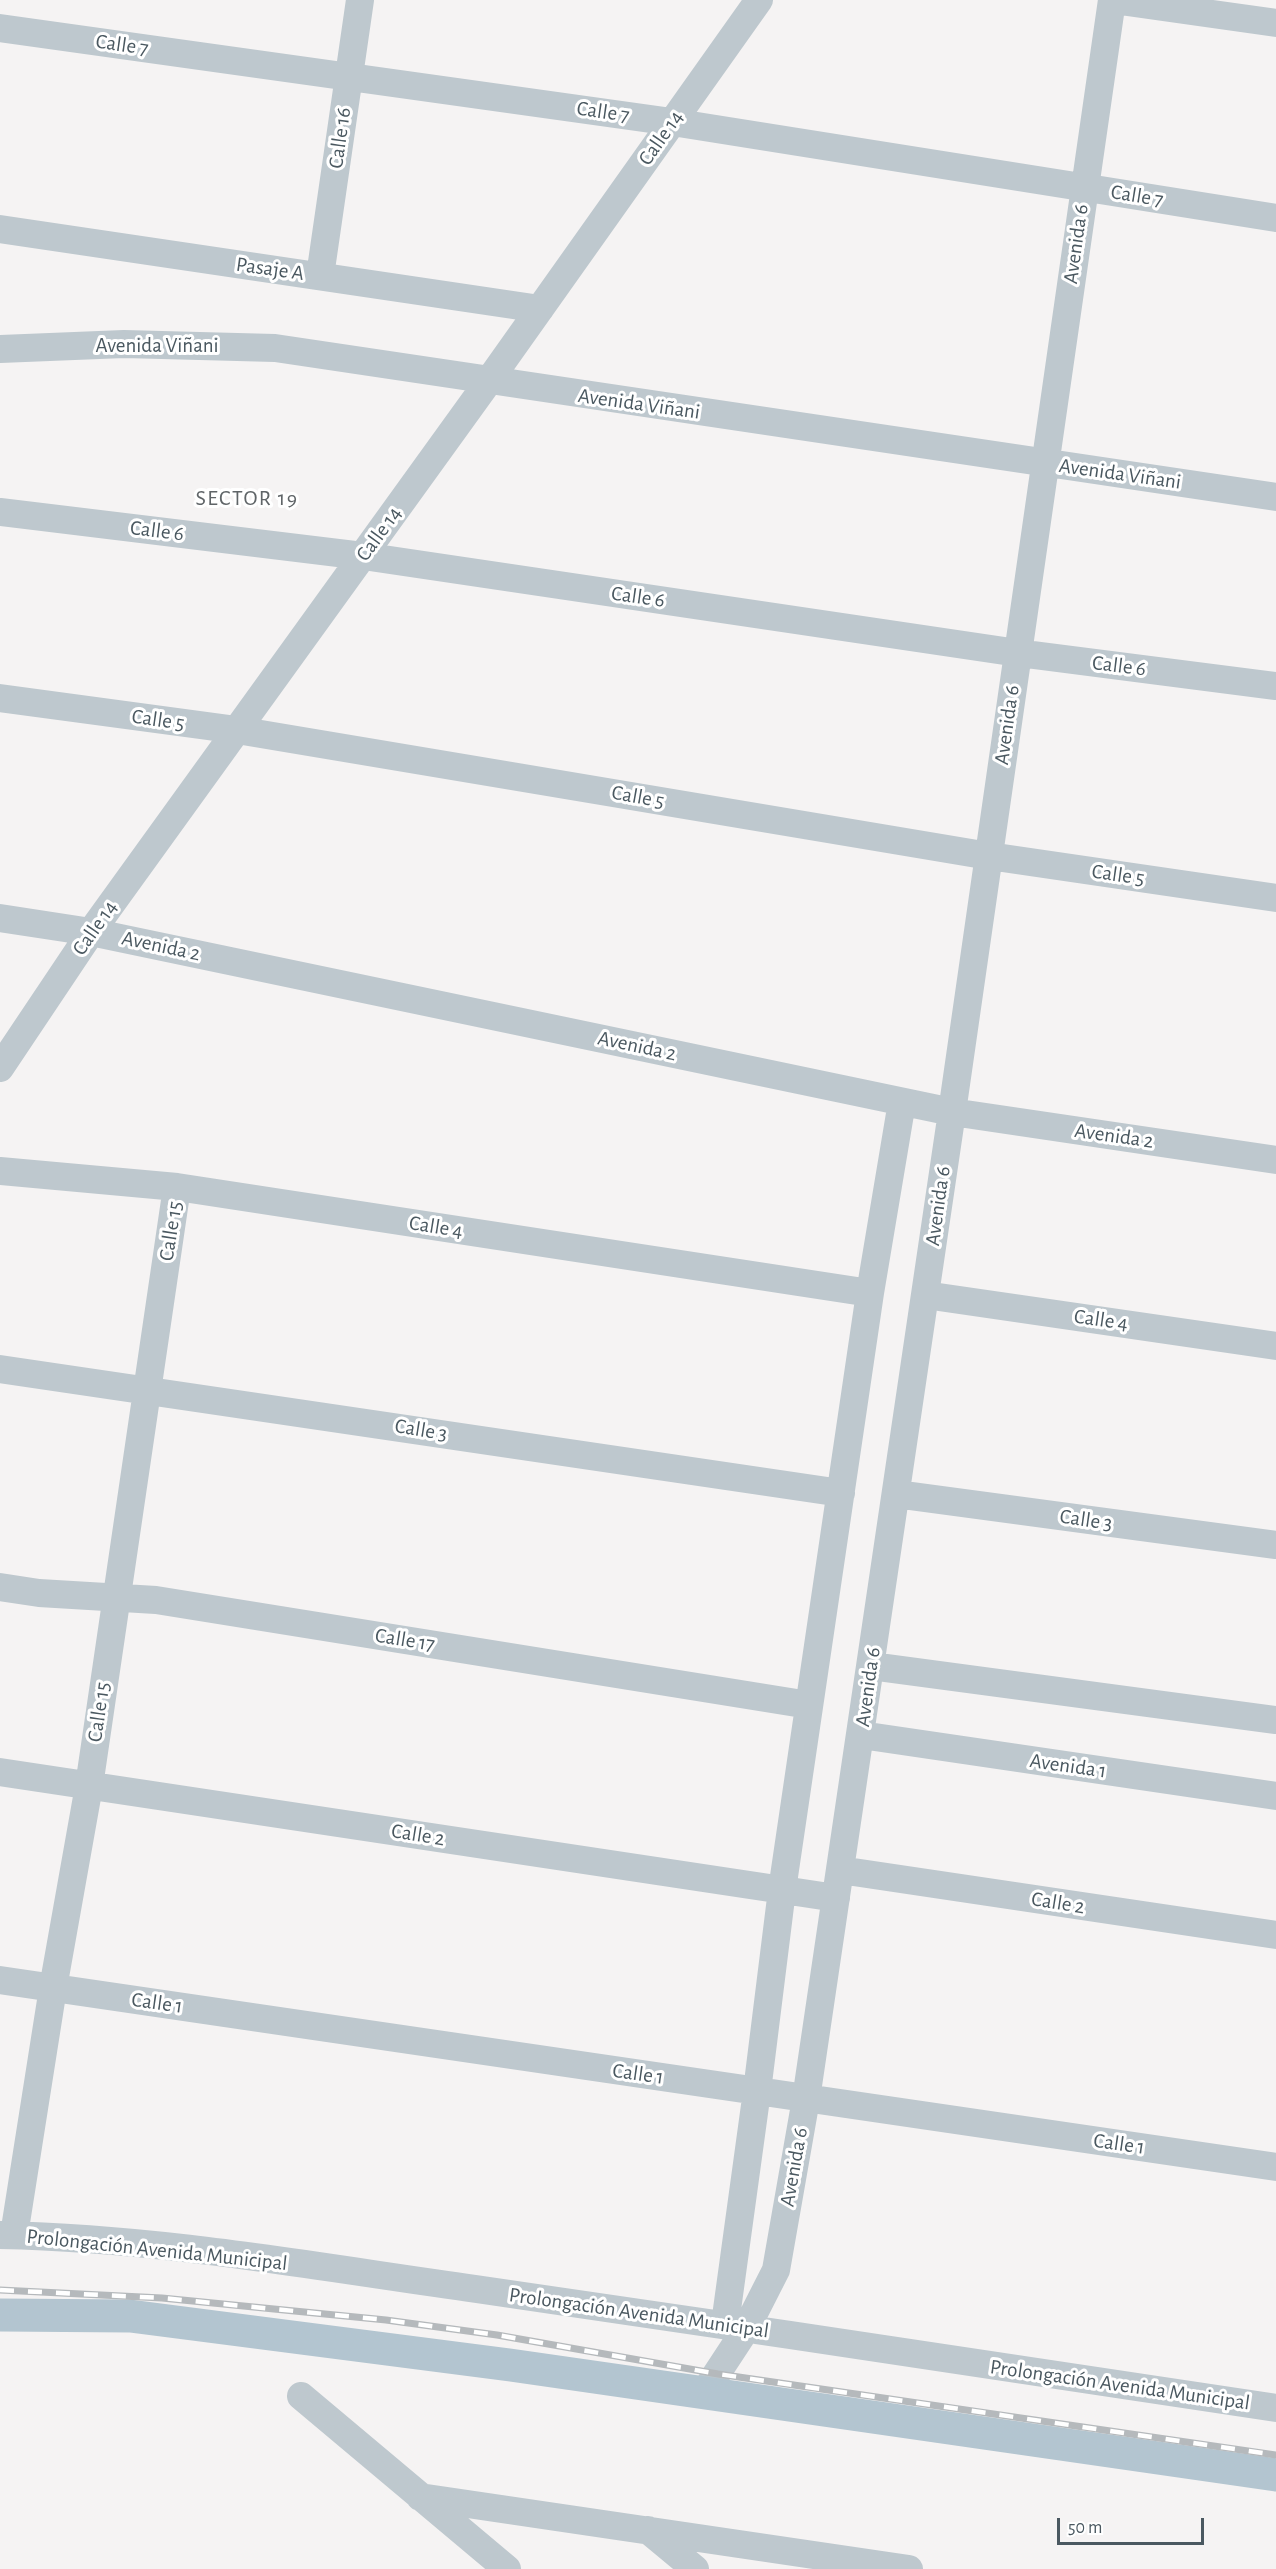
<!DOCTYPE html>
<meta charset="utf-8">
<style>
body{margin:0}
#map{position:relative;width:1276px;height:2569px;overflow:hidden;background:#f5f3f3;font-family:"Alegreya Sans",sans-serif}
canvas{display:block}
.scale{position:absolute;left:1057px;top:2518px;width:147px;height:27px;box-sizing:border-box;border:3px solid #4a5860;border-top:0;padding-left:8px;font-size:18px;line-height:21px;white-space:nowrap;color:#4a5860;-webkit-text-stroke:4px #fff;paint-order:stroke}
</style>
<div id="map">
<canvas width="1276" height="2569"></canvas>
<div class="scale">50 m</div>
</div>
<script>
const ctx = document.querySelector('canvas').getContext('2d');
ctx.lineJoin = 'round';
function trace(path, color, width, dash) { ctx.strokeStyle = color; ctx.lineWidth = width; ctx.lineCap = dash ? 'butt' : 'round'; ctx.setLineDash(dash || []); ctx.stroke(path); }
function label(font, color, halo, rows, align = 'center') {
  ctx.font = font + ' "Alegreya Sans",sans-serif'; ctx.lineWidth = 6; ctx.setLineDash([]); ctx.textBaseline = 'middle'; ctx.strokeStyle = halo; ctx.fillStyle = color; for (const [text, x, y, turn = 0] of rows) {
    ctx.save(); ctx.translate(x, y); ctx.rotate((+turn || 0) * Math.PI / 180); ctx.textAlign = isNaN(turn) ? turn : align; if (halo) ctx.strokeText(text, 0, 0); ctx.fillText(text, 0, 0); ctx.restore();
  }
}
trace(new Path2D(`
 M1113,0L1276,23
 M0,28L672,122L1276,218
 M0,229L540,309
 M320,276L360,0
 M0,349L124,344L275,348L1276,497
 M0,512L363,556L1018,653L1276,686
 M0,698L237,730L989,856L1276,898
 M0,918L91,932L952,1112L1276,1160
 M0,1068L91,932L488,382L759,0
 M0,1171L177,1187L870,1293
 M925,1295L1276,1346
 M0,1369L841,1493
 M896,1494L1276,1545
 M0,1587L39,1593L156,1600L809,1705
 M871,1666L1276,1720
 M861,1735L1276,1796
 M0,1772L836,1898
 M840,1870L1276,1935
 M0,1980L1276,2167
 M0,2235C160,2238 318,2267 476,2289C743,2327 1009,2368 1276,2408
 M14,2235L53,1988L89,1786L177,1187
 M725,2324L757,2091L782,1890L870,1293L902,1102
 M704,2393L746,2329L776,2270L806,2099L952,1112L1112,0
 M301,2396L507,2569
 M420,2497L909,2569
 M648,2530L695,2569`), '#bec8ce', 28);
trace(new Path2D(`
 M0,2315L130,2316L510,2365L1276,2475`), '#b3c5d0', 33);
const rail = new Path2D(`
 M0,2290L162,2298L386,2320L497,2335L718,2374L1276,2455`);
trace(rail, '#b5b9bc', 7);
trace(rail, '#fff', 4.5, [14]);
label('21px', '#4a5860', '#fff', [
 ["Calle 7",122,45,8],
 ["Calle 7",603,112,8],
 ["Calle 16",340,138,-82],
 ["Calle 14",661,138,-55],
 ["Calle 7",1137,196,9],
 ["Avenida 6",1076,244,-82],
 ["Pasaje A",270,269,8],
 ["Avenida Viñani",157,346],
 ["Avenida Viñani",639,404,8],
 ["Avenida Viñani",1120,474,8],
 ["Calle 6",157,531,7],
 ["Calle 14",379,534,-54],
 ["Calle 6",638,597,8],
 ["Calle 6",1119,666,7],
 ["Calle 5",158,720,8],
 ["Avenida 6",1007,725,-82],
 ["Calle 5",638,797,10],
 ["Calle 5",1118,875,8],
 ["Calle 14",95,928,-55],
 ["Avenida 2",161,946,12],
 ["Avenida 2",637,1046,12],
 ["Avenida 2",1114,1136,8],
 ["Avenida 6",938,1206,-82],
 ["Calle 4",436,1227,9],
 ["Calle 15",171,1231,-81],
 ["Calle 4",1101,1320,8],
 ["Calle 3",421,1430,9],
 ["Calle 3",1086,1520,8],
 ["Calle 17",405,1640,9],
 ["Avenida 6",868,1687,-82],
 ["Calle 15",99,1712,-82],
 ["Avenida 1",1068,1766,8],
 ["Calle 2",418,1835,9],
 ["Calle 2",1058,1903,9],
 ["Calle 1",157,2003,8],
 ["Calle 1",638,2074,8],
 ["Calle 1",1119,2144,8],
 ["Avenida 6",794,2167,-80],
 ["Prolongación Avenida Municipal",157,2250,6],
 ["Prolongación Avenida Municipal",639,2313,8],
 ["Prolongación Avenida Municipal",1120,2385,8]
]);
ctx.letterSpacing = '1.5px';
label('22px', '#5f6467', '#fff', [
 ["SECTOR 19",247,498]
]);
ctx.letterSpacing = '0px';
</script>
